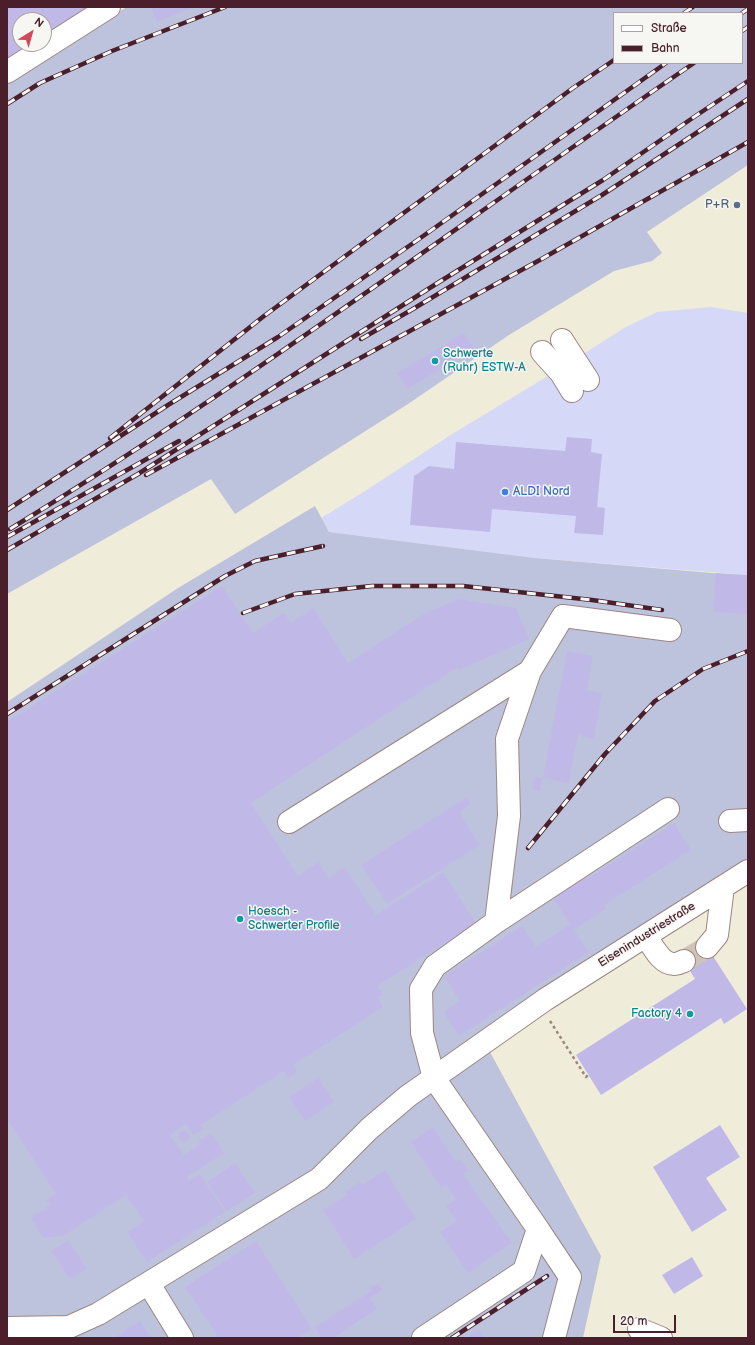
<!DOCTYPE html>
<meta charset="utf-8">
<style>
body{margin:0}
#map{position:relative;width:755px;height:1345px;overflow:hidden;background:#f0ecda;font-family:"Balsamiq Sans",sans-serif}
canvas{display:block}
.frame{position:absolute;inset:0;border:8px solid #4a1f2b;pointer-events:none}
.legend{position:absolute;left:613px;top:12px;width:130px;height:52px;box-sizing:border-box;background:#f6f6f2;border:1px solid #b1a0a2;margin:0;padding:5px 7px;list-style:none;font-size:12px;color:#4a1f2b}
.legend li{display:flex;align-items:center;gap:8px;height:20px}
.legend b{width:20px;border:1px solid #b1a0a2}
.north{position:absolute;left:12px;top:12px;width:40px;height:40px;box-sizing:border-box;background:#f6f6f2;border:1px solid #b1a0a2;border-radius:50%;rotate:37deg;font-size:11px;font-weight:700;line-height:16px;text-align:center;color:#4a1f2b}
.north::after{content:'';display:block;margin:auto;width:14px;height:18px;background:#d1495b;clip-path:polygon(50% 0,100% 100%,50% 72%,0 100%)}
.scale{position:absolute;left:613px;top:1315px;width:63px;height:18px;box-sizing:border-box;border:2px solid #4a1f2b;border-top:0;padding-left:5px;font-size:12px;line-height:14px;white-space:nowrap;color:#4a1f2b;-webkit-text-stroke:3px #f6f6f2;paint-order:stroke}
</style>
<div id="map">
<canvas width="755" height="1345"></canvas>
<div class="frame"></div>
<ul class="legend">
<li><b style="height:5px;background:#fff"></b>Straße</li>
<li><b style="height:5px;background:#4a1f2b"></b>Bahn</li>
</ul>
<div class="north">N</div>
<div class="scale">20 m</div>
</div>
<script>
const ctx = document.querySelector('canvas').getContext('2d');
ctx.lineJoin = 'round';
function paint(path, color) { ctx.fillStyle = color; ctx.fill(path, 'evenodd'); }
function trace(path, color, width, dash) { ctx.strokeStyle = color; ctx.lineWidth = width; ctx.lineCap = dash ? 'butt' : 'round'; ctx.setLineDash(dash || []); ctx.stroke(path); }
function label(font, color, halo, rows, align = 'center') {
  ctx.font = font + ' "Balsamiq Sans",sans-serif'; ctx.lineWidth = 3; ctx.setLineDash([]); ctx.textBaseline = 'middle'; ctx.strokeStyle = halo; ctx.fillStyle = color; for (const [text, x, y, turn = 0] of rows) {
    ctx.save(); ctx.translate(x, y); ctx.rotate((+turn || 0) * Math.PI / 180); ctx.textAlign = isNaN(turn) ? turn : align; if (halo) ctx.strokeText(text, 0, 0); ctx.fillText(text, 0, 0); ctx.restore();
  }
}
paint(new Path2D(`
 M711,307L748,313V575L535,558L329,532L321,518L362,493L449,436L566,365L624,328L657,312Z`), '#d6d8f8');
paint(new Path2D(`
 M127,7H748V165L647,232L662,253L652,261L614,271L509,335L408,404L235,514L211,479L7,594V82L107,18ZM614,13H742V63H614Z
 M315,506L329,532L535,558L748,576V875L484,1041L601,1256L583,1338H7V702L178,588Z`), '#bec3dd');
paint(new Path2D(`
 M7,7H89L44,35V20H20V44H31L7,59Z
 M151,7H194L157,22Z
 M464,333L474,349L407,389L397,373Z
 M567,437L592,439L591,452L602,454L597,507L605,508L603,535L574,533L576,516L492,509L490,532L410,525L414,476L429,466L454,469L456,442L565,451Z
 M716,573L748,575V614L713,612Z
 M222,586L253,633L284,613L291,623L313,608L348,663L424,614L458,599L516,608L529,639L459,670L458,667L251,803L298,876L318,862L329,878L345,867L376,915L443,872L476,923L377,986L383,995L378,998L383,1007L293,1065L297,1072L288,1078L284,1071L201,1125L203,1129L193,1135L186,1124L170,1135L184,1155L201,1144L198,1141L211,1133L224,1153L187,1177L189,1181L200,1174L225,1212L147,1262L127,1232L144,1221L126,1195L63,1236L43,1238L31,1218L50,1205L46,1200L56,1194L7,1119V722Z
 M567,651L593,656L587,690L602,693L594,739L581,736V735L578,734L569,783L543,778Z
 M534,777L542,778L540,791L532,789Z
 M467,797L471,804L459,812L480,845L387,904L361,865Z
 M674,823L691,850L604,905L606,909L574,930L589,952L459,1036L443,1012L460,1001L444,976L522,926L536,947L570,924L552,896L584,875L587,879Z
 M702,939L747,1009L724,1024L721,1018L601,1095L576,1055L695,979L679,953Z
 M318,1078L334,1102L305,1121L289,1097Z
 M720,1125L740,1157L706,1178L727,1210L692,1232L653,1167Z
 M433,1127L456,1162L460,1159L468,1171L463,1174L512,1243L468,1273L440,1232L457,1221L446,1206L456,1200L446,1185L441,1188L411,1142Z
 M178.5 1136a5.5 5.5 0 1 1 11 0a5.5 5.5 0 1 1-11 0Z
 M235,1163L255,1193L226,1211L207,1182Z
 M385,1170L416,1219L354,1259L323,1210L347,1195L345,1192L360,1182L362,1185Z
 M68,1240L87,1269L70,1279L51,1251Z
 M256,1241L312,1329L297,1338H219L185,1287Z
 M692,1257L703,1276L674,1294L662,1275Z
 M378,1283L382,1290L370,1298L377,1309L333,1338H321L315,1327L371,1291L369,1289Z
 M140,1321L151,1338H114Z
 M479,1330L484,1338H466Z`), '#c0b9e8');
trace(new Path2D(`
 M684,961L707,947`), '#cfc3b7', 22, [22, 11]);
const minor = new Path2D(`
 M7,72L109,7
 M562,340L588,380
 M542,352L561,373L572,391
 M730,821L748,820
 M289,822L530,671
 M496,922L509,816L507,739L530,671L563,616L670,630
 M646,936C652,945 661,965 675,964C678,964 681,962 684,961
 M707,947L717,935L723,887
 M538,1229L570,1277L554,1338
 M149,1284L182,1338
 M7,1328L69,1327L98,1314L319,1179L369,1129L408,1096L546,999L748,871
 M639,1329L661,1338
 M423,1338L524,1271L538,1229L434,1078L422,1033L421,989L435,966L496,922L668,809`);
trace(minor, '#9d8682', 24);
trace(new Path2D(`
 M550,1021L586,1077L588,1075`), '#9d8682', 2.5, [3, 3]);
trace(minor, '#fff', 22);
const rail = new Path2D(`
 M684,13L693,7
 M742,13L748,9
 M742,31L748,27
 M7,104L40,83L112,51L225,7
 M361,339L413,309L602,195L748,99
 M110,438L264,316L573,88L614,60
 M146,475L538,261L748,142
 M7,510L168,405L278,337L419,239L666,63
 M10,529C246,385 467,218 694,63
 M7,537L179,441
 M7,550L138,474L436,284L603,180L694,117L748,81
 M243,613L295,594L372,586H463L592,600L662,610
 M7,714L225,576L255,561L323,546
 M528,848L605,754L655,701L703,669L748,651
 M452,1338L547,1276`);
trace(rail, '#4a1f2b', 4.5);
trace(rail, '#f6f6f2', 3, [9]);
for (const [x, y, r, color] of [
 [737,205,4,"#5c6f8a"],
 [435,361,4,"#0f9aa8"],
 [505,492,4,"#3f7fe0"],
 [240,919,4,"#0f9aa8"],
 [690,1014,4,"#0f9aa8"]
]) { const dot = new Path2D(); dot.arc(x, y, r, 0, 2 * Math.PI); ctx.fillStyle = color; ctx.fill(dot); trace(dot, '#f6f6f2', 1.5); }
label('12px', '#4e5e75', '#f6f6f2', [
 ["P+R",729,205]
], 'right');
label('12px', '#0d838f', '#f6f6f2', [
 ["Schwerte",443,354],
 ["(Ruhr) ESTW-A",443,368],
 ["Hoesch -",248,912],
 ["Schwerter Profile",248,926],
 ["Factory 4",682,1014,"right"]
], 'left');
label('12px', '#366cbe', '#f6f6f2', [
 ["ALDI Nord",513,492]
], 'left');
label('12px', '#4a1f2b', '#f6f6f2', [
 ["Eisenindustriestraße",647,935,-32]
]);
</script>
